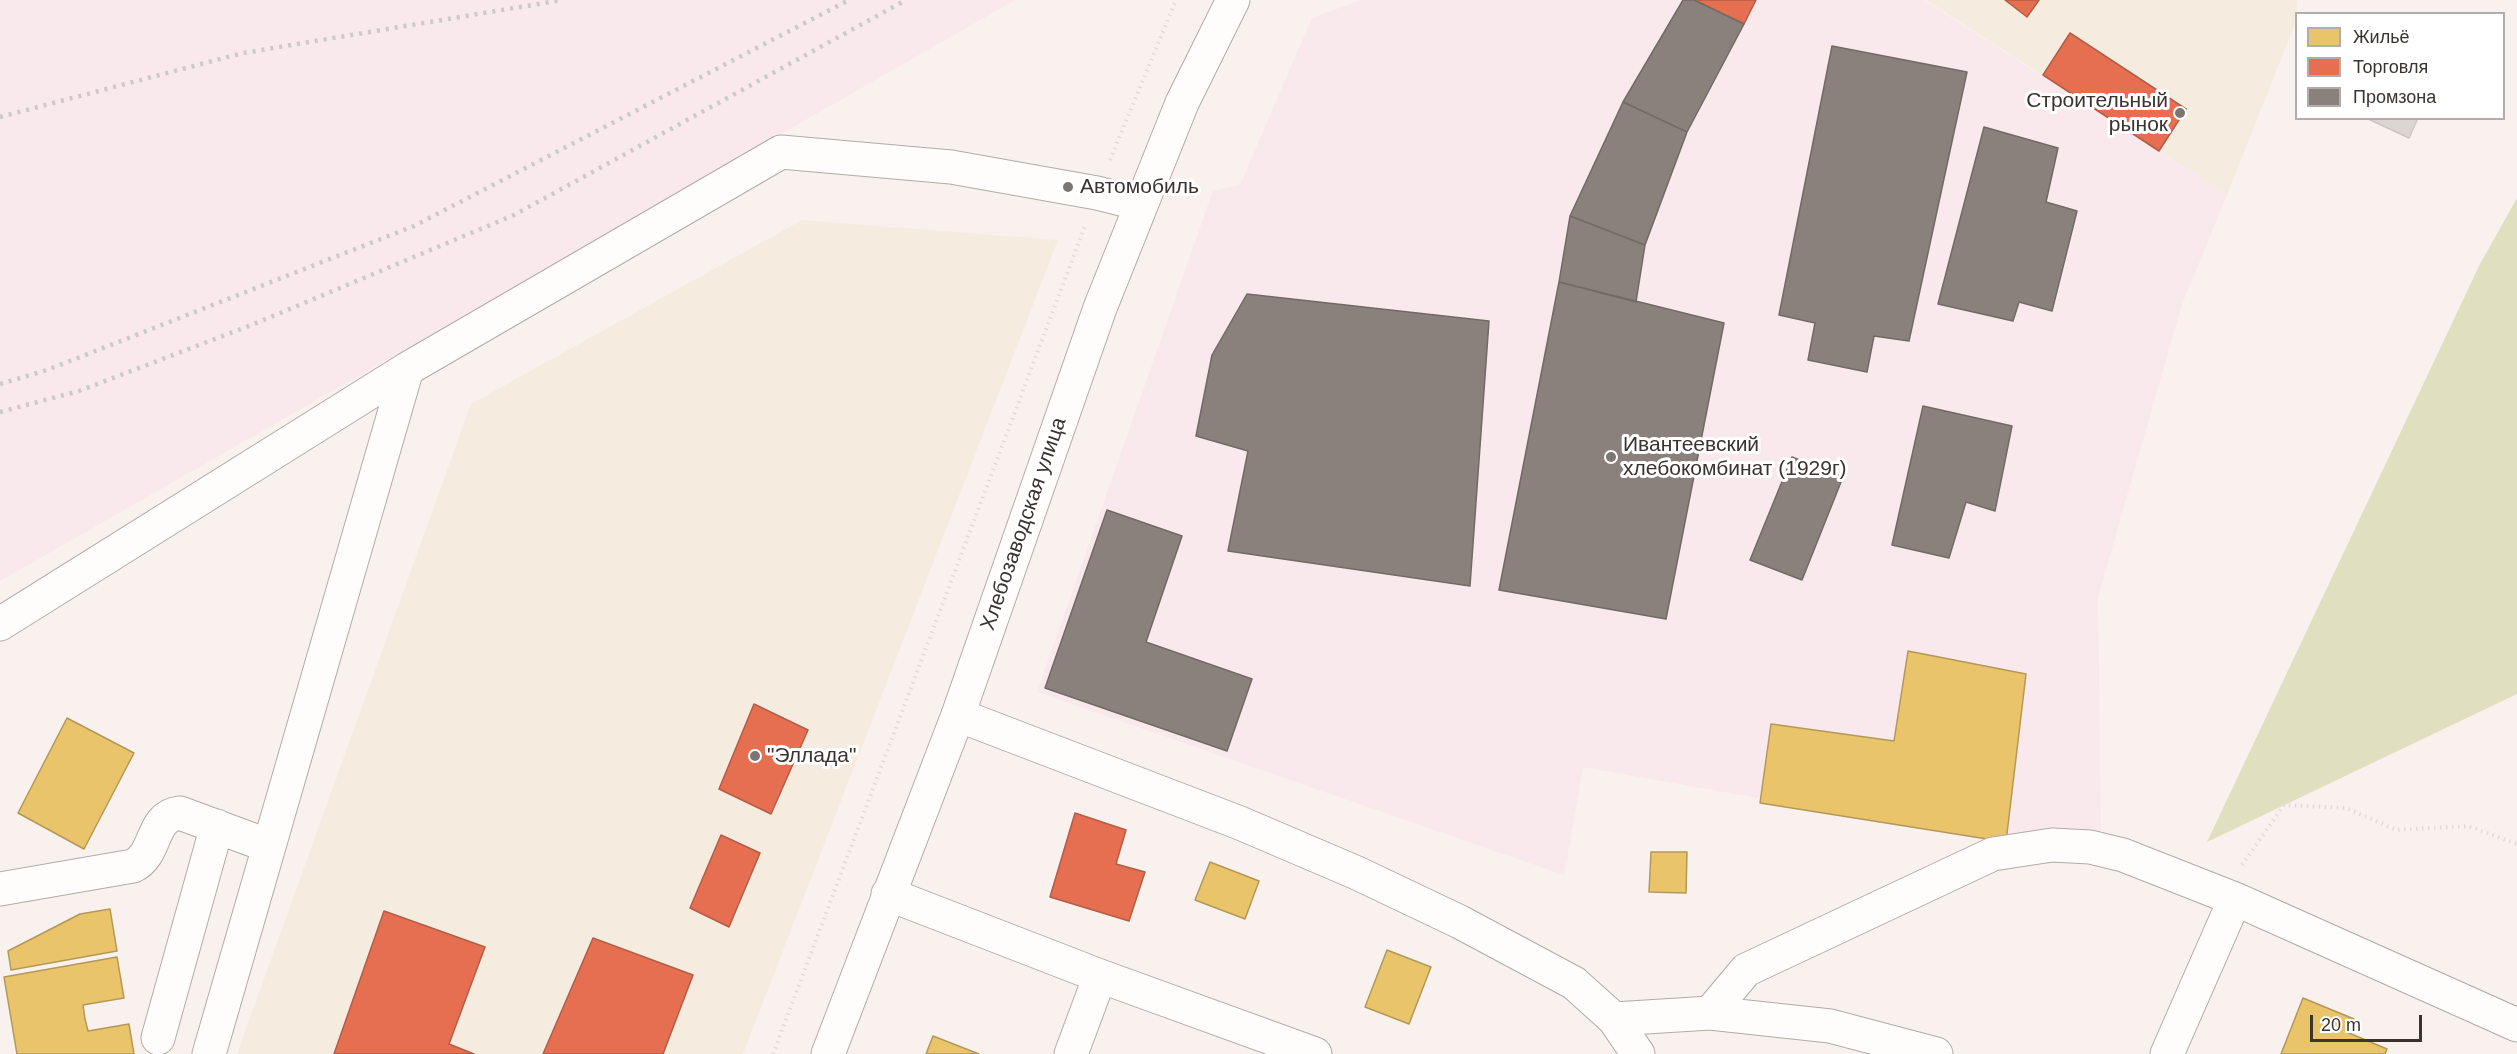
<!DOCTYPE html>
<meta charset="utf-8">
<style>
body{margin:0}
#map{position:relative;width:2517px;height:1054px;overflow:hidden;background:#f8f1ee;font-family:Arial,sans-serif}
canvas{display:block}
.legend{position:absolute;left:2295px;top:12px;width:210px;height:108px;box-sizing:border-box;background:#fff;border:2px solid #b0adac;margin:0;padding:8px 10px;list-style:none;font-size:18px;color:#3a3330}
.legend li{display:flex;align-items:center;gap:12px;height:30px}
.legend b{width:30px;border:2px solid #b0adac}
.scale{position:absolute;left:2310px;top:1015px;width:112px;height:27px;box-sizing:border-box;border:3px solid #3a3330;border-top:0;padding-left:8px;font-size:18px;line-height:21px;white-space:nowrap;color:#3a3330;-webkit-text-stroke:4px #fff;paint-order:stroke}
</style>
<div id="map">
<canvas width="2517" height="1054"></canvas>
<ul class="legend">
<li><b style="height:16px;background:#e9c46a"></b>Жильё</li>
<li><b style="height:16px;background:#e76f51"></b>Торговля</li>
<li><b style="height:16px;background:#8a817c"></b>Промзона</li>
</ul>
<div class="scale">20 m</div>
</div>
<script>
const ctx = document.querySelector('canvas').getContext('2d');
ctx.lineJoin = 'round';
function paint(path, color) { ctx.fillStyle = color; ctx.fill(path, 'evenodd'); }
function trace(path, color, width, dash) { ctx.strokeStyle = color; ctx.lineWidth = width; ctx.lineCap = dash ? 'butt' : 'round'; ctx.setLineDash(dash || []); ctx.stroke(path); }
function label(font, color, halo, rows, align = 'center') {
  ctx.font = font + ' Arial,sans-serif'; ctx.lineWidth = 6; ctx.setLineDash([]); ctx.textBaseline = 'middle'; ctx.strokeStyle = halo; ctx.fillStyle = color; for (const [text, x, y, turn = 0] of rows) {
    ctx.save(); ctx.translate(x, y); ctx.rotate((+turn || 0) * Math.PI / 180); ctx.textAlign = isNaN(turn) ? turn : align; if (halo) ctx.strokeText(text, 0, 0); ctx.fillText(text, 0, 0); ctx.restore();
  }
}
paint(new Path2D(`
 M1926,0H2297V13L2296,21L2227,195Z
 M802,220L1058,240L743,1054H237L471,404Z`), '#f6ebdf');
paint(new Path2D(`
 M0,0H1015L0,581Z
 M1361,0H1924L2227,195L2182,304L2098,597L2101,837L2006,842L1583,767L1564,875L1037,692L1213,191L1240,185L1312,18Z`), '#f9e8ec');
paint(new Path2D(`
 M2517,198V694L2207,842L2480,264Z`), '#e0dfc0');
const homes = new Path2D(`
 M1908,651L2026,674L2006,842L1760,803L1771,724L1894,741Z
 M67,718L134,753L84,849L18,813Z
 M1651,852H1687L1686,893L1649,892Z
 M1210,862L1259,881L1245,919L1195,900Z
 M110,909L117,951L11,970L8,951L80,914Z
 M1387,950L1431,967L1409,1024L1365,1007Z
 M117,957L124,998L83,1005L85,1019L88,1031L129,1024L134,1054H17L4,977Z
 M2303,998L2354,1019L2349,1033L2387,1049L2385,1054H2281Z
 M933,1036L979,1054H926Z`);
paint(homes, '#e9c46a');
trace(homes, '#b49859', 1.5);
const shops = new Path2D(`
 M1694,0H1756L1744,24Z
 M2005,0H2039L2027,17Z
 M2070,33L2186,109L2159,151L2043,75Z
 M754,704L808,730L771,814L719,789Z
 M1075,813L1126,830L1116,864L1145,872L1129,921L1050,897Z
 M721,835L760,853L729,927L690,908Z
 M384,911L485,947L449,1044L474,1054H334Z
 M593,938L693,975L663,1054H543Z`);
paint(shops, '#e76f51');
trace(shops, '#b35d47', 1.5);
const industry = new Path2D(`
 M1683,0H1694L1744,24L1687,132L1623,102Z
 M1832,46L1967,72L1909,341L1874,336L1867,372L1808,360L1815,323L1779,315Z
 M1623,102L1687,132L1645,245L1570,216Z
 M1984,127L2058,148L2046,202L2077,211L2052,311L2019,302L2013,321L1938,304Z
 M1570,216L1645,245L1636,302L1559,282Z
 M1559,282L1724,323L1666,619L1499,590Z
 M1247,294L1489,321L1470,586L1228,551L1248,451L1196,436L1212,355Z
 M1923,406L2012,426L1995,511L1966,502L1949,558L1892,545Z
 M1792,457L1843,477L1802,580L1750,560Z
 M1107,510L1182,536L1146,642L1252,679L1227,751L1045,688Z`);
paint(industry, '#8a817c');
trace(industry, '#726a65', 1.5);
const building = new Path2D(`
 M2366,118H2418L2409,138Z`);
paint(building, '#dcd6d3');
trace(building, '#cdc6c4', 1.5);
const minor = new Path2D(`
 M0,624L407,369L781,152L951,167L1097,193L1141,204
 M958,715L1240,823L1357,873L1460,922L1574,983L1614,1019L1638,1054
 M0,889L133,866C158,854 150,816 180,813L269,846
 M888,894L1100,976L1315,1054
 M1710,1013L1746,970L1993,854L2052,845L2090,847L2123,855L2235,899
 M1614,1019L1710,1013L1830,1026L1936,1054
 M158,1038L217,826
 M209,1054L407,369
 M1071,1054L1100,976
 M2167,1054L2235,899L2517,1025`);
const major = new Path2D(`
 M828,1054L958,715L1100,308L1182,103L1233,0`);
trace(minor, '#b2aba9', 35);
trace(major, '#b2aba9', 35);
trace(new Path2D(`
 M1110,160L1176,0
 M2242,865L2284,805L2346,808L2396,830L2468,826L2517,844
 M773,1054L1085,226`), '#dfdddc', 4, [1.5, 4.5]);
trace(minor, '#fefdfc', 33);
trace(major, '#fefdfc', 33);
trace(new Path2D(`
 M0,117L243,53L562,0
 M0,384L47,370L414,226L849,0
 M0,412L79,391L254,324L514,215L906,0`), '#cbc9c9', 4.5, [3, 6]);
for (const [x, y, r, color] of [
 [2180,113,6,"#7c7672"],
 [1068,187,6,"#7c7672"],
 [1611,457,6,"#7c7672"],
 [755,756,6,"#7c7672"]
]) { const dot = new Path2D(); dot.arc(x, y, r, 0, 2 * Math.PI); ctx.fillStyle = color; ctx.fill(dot); trace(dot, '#fff', 2); }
label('21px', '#3a3330', '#fff', [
 ["Строительный",2168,101,"right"],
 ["рынок",2168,125,"right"],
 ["Автомобиль",1080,187],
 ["Ивантеевский",1623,445],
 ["хлебокомбинат (1929г)",1623,469],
 ["\"Эллада\"",767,756]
], 'left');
label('21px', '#3a3330', '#fff', [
 ["Хлебозаводская улица",1024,524,-71]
]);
</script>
